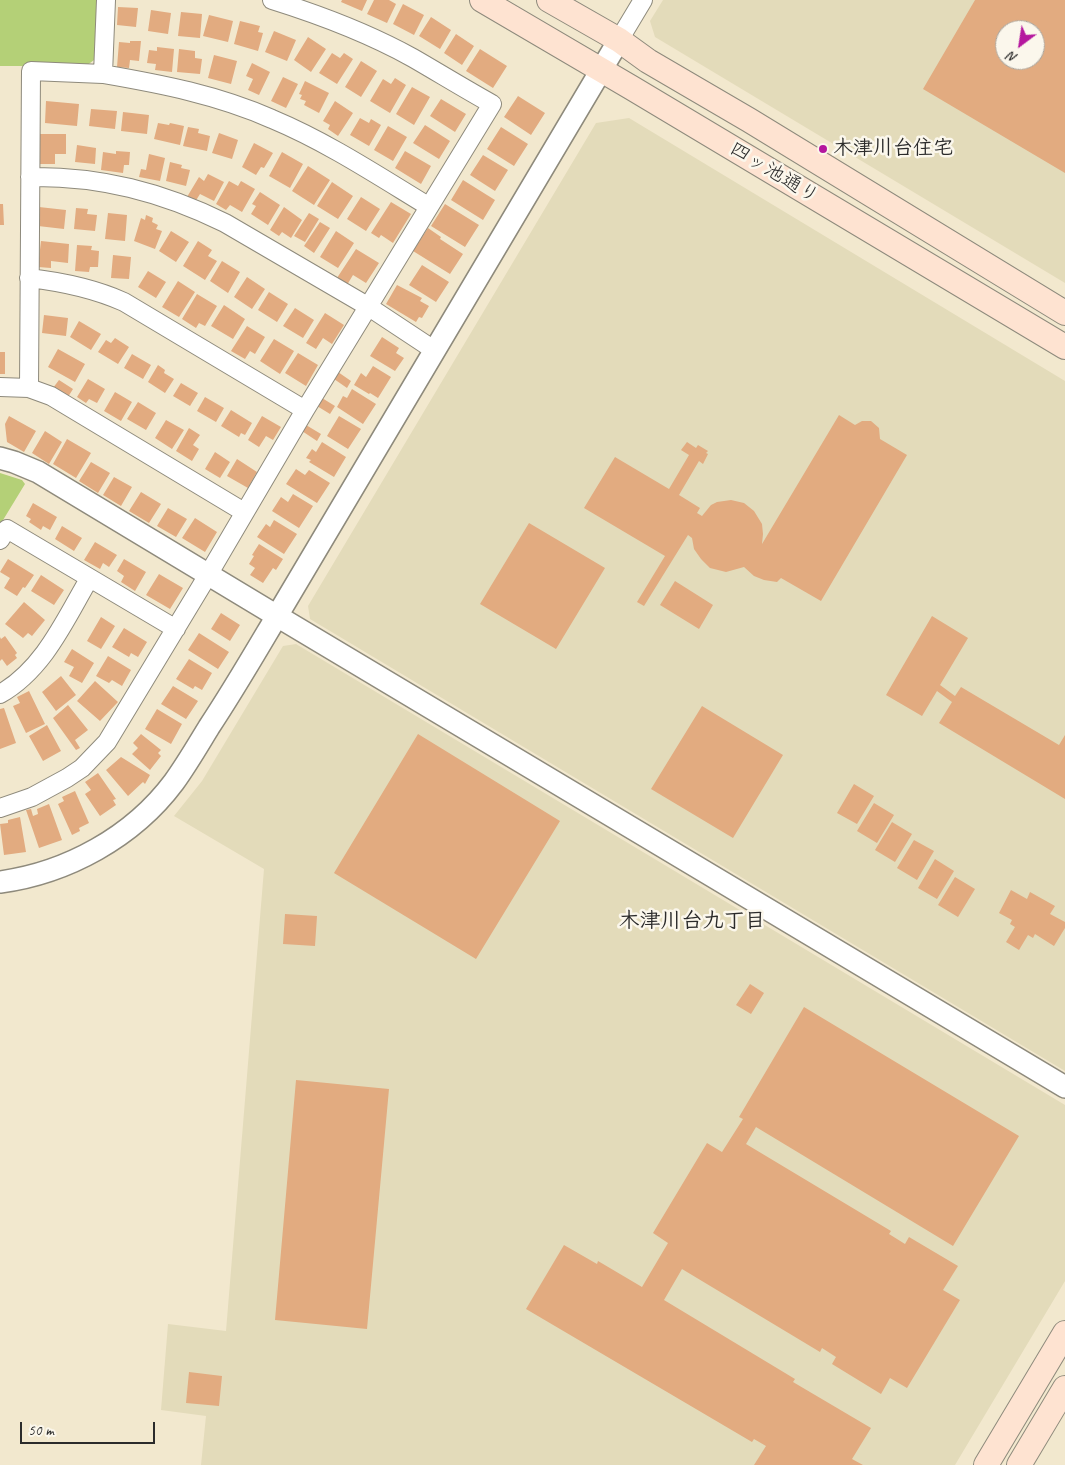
<!DOCTYPE html>
<meta charset="utf-8">
<style>
body{margin:0}
#map{position:relative;width:1065px;height:1465px;overflow:hidden;background:#f2e8ce;font-family:Caveat,sans-serif}
canvas{display:block}
.north{position:absolute;left:995px;top:20px;width:50px;height:50px;box-sizing:border-box;background:#fbf7ec;border:1px solid #a8a59f;border-radius:50%;rotate:211deg;font-size:14px;font-weight:700;line-height:20px;text-align:center;color:#2b2b2b}
.north::after{content:'';display:block;margin:auto;width:18px;height:22px;background:#b5179e;clip-path:polygon(50% 0,100% 100%,50% 72%,0 100%)}
.scale{position:absolute;left:20px;top:1422px;width:135px;height:22px;box-sizing:border-box;border:2px solid #2b2b2b;border-top:0;padding-left:6px;font-size:15px;line-height:18px;white-space:nowrap;color:#2b2b2b;-webkit-text-stroke:4px #fbf7ec;paint-order:stroke}
</style>
<div id="map">
<canvas width="1065" height="1465"></canvas>
<div class="north">N</div>
<div class="scale">50 m</div>
</div>
<script>
const ctx = document.querySelector('canvas').getContext('2d');
ctx.lineJoin = 'round';
function paint(path, color) { ctx.fillStyle = color; ctx.fill(path, 'evenodd'); }
function trace(path, color, width, dash) { ctx.strokeStyle = color; ctx.lineWidth = width; ctx.lineCap = dash ? 'butt' : 'round'; ctx.setLineDash(dash || []); ctx.stroke(path); }
function label(font, color, halo, rows, align = 'center') {
  ctx.font = font + ' Caveat,"Klee One",sans-serif'; ctx.lineWidth = 5; ctx.setLineDash([]); ctx.textBaseline = 'middle'; ctx.strokeStyle = halo; ctx.fillStyle = color; for (const [text, x, y, turn = 0] of rows) {
    ctx.save(); ctx.translate(x, y); ctx.rotate((+turn || 0) * Math.PI / 180); ctx.textAlign = isNaN(turn) ? turn : align; if (halo) ctx.strokeText(text, 0, 0); ctx.fillText(text, 0, 0); ctx.restore();
  }
}
paint(new Path2D(`
 M663,0H1065V283L655,37L650,21ZM1005,30H1035V60H1005Z
 M629,118L1065,381V1071L310,619L308,606L596,123Z
 M296,644L1065,1105V1281L955,1465H201L206,1416L161,1410L168,1324L226,1331L264,869L174,816L202,781L283,646Z`), '#e3dbba');
paint(new Path2D(`
 M0,0H97L94,60L86,66H0Z
 M0,473L22,480L25,484L0,525Z`), '#b4d077');
paint(new Path2D(`
 M342,0H367L362,11L341,2Z
 M374,0H389L396,4L387,23L367,14Z
 M975,0H1065V173L923,89ZM1005,30H1035V60H1005Z
 M403,4L424,15L414,35L393,24Z
 M118,7L138,8L136,27L117,25Z
 M151,10L171,13L168,34L148,31Z
 M181,12L202,14L200,38L178,36Z
 M209,15L233,21L228,42L203,36Z
 M431,17L451,30L440,49L419,36Z
 M240,21L260,26L258,32L263,33L258,51L234,44Z
 M274,31L296,40L287,61L265,52Z
 M456,34L474,46L462,65L444,53Z
 M308,37L326,49L311,72L294,60Z
 M130,41H141L139,61L130,60L129,68L117,67L119,42L130,43Z
 M157,47L174,49L172,72L155,70L156,64L147,63L149,50L157,51Z
 M179,49L195,51V58L202,59L200,74L177,72Z
 M480,49L507,66L493,88L466,71Z
 M332,53L340,58L344,53L353,59L337,84L319,73Z
 M214,55L237,61L231,84L208,78Z
 M361,61L377,71L361,97L345,87Z
 M252,63L270,72L259,95L248,90L253,79L246,76Z
 M283,77L298,84L286,108L271,101Z
 M395,78L406,85L390,113L370,101L383,79L391,84Z
 M305,81L329,93L319,113L304,105L306,101L300,99L302,95L299,94Z
 M412,87L430,97L414,125L396,114Z
 M518,96L545,113L531,135L504,117Z
 M441,99L466,114L455,132L430,116Z
 M46,101L79,104L77,126L45,123Z
 M335,101L353,113L338,136L328,129L330,125L323,121Z
 M91,109L117,111L115,129L89,126Z
 M123,112L149,115L147,134L121,131Z
 M360,118L369,123L371,119L381,125L369,146L350,135Z
 M158,123L169,125L170,123L184,126L180,145L154,139Z
 M425,125L450,141L439,159L413,143Z
 M388,126L407,137L393,161L374,150Z
 M188,127L199,129L198,133L210,136L207,151L183,146Z
 M501,127L528,144L514,166L487,149Z
 M219,133L238,140L232,159L212,153Z
 M40,134H66V154H55V164H40Z
 M254,143L273,153L264,168L261,167L256,175L242,167Z
 M77,145L96,148L95,164L75,162Z
 M116,151L130,152L129,165H124L123,173L101,170L103,152L116,154Z
 M405,151L431,166L421,184L395,168Z
 M282,152L303,164L290,188L269,176Z
 M149,154L165,158L160,181L139,177L141,169L146,170Z
 M483,155L508,170L495,191L470,175Z
 M170,162L182,165L181,168L190,170L186,186L166,181Z
 M308,166L330,180L314,205L292,191Z
 M208,174L224,182L214,201L200,194L195,202L187,197L199,177L204,181Z
 M463,180L495,200L483,220L451,200Z
 M229,181L238,186L241,181L255,189L242,212L230,205L226,210L216,204Z
 M332,182L353,196L338,219L317,206Z
 M260,192L280,205L268,225L251,214L256,206L252,204Z
 M361,197L380,209L366,231L347,219Z
 M391,202L411,214L393,243L381,235L379,238L371,233Z
 M0,204H3L4,225H0Z
 M445,204L479,225L465,247L431,226Z
 M39,207L66,210L64,229L38,226Z
 M284,207L302,220L291,238L282,232L279,236L270,230Z
 M76,208L88,209L87,214L97,215L95,231L74,229Z
 M108,213L127,215L125,241L105,239Z
 M309,213L319,219L305,242L294,236Z
 M146,215L153,218L152,222L158,225L156,229L162,231L155,249L134,241L141,218L145,220Z
 M320,222L330,228L314,253L304,246Z
 M428,228L441,237L440,239L463,254L450,274L413,251Z
 M171,231L189,242L176,262L159,251Z
 M336,231L354,243L338,268L320,257Z
 M41,241L69,244L68,263L51,261V268L38,267Z
 M198,241L212,250L208,256L217,261L205,280L183,266Z
 M77,245L92,246L91,250L99,251L98,267H90L89,272L75,271Z
 M356,249L379,263L366,283L353,275L347,285L337,278Z
 M113,255L131,257L129,279L111,278Z
 M222,261L240,272L228,293L210,281Z
 M422,265L449,282L436,302L409,285Z
 M148,271L166,282L156,298L138,287Z
 M247,277L265,289L252,309L234,297Z
 M178,281L195,292L179,317L162,307Z
 M397,285L422,298L420,301L429,306L422,318L419,317L416,322L386,304Z
 M269,292L288,304L277,322L258,310Z
 M197,294L217,306L205,326L199,323L196,328L182,319Z
 M224,305L245,319L233,339L211,326Z
 M295,308L314,320L303,338L283,326Z
 M325,313L344,325L332,344L323,338L316,349L306,343Z
 M44,315L68,318L66,336L42,333Z
 M79,321L101,334L91,350L70,337Z
 M247,326L265,337L255,354L250,351L245,359L231,351Z
 M382,337L399,348L396,353L404,358L395,371L370,356Z
 M115,338L129,347L118,364L98,352L106,340L111,343Z
 M274,339L294,351L280,374L260,361Z
 M58,349L85,364L75,382L48,367Z
 M0,352H5V374H0Z
 M298,353L318,365L306,386L285,373Z
 M132,354L151,365L143,379L124,368Z
 M158,365L165,370L164,373L174,379L165,393L148,382Z
 M373,366L391,377L378,398L370,393L369,394L354,385L361,373L366,377Z
 M338,372L351,381L347,388L334,379Z
 M88,379L105,389L97,403L89,399L86,403L77,397Z
 M59,380L73,389L68,397L53,388Z
 M181,383L198,393L190,406L173,396Z
 M352,389L376,404L363,424L337,407L343,396L347,398Z
 M115,392L132,402L121,421L104,411Z
 M205,397L224,408L216,422L197,411Z
 M322,398L335,406L330,414L317,406Z
 M138,402L156,413L146,430L127,419Z
 M231,410L252,423L245,435L241,433L239,437L221,426Z
 M839,415L855,425L862,421H871L879,428L880,439L907,455L821,601L781,578L777,582L764,580L754,576L744,567L726,572L710,568L701,559L694,549L692,538L688,535L644,606L637,602L665,556L584,508L615,457L669,489L689,455L681,450L687,442L696,448L698,445L708,451L706,453L708,454L703,464L699,461L679,495L700,508L697,513L702,516L711,505L717,502L731,500L744,503L754,511L762,524L763,534L762,544Z
 M9,416L36,431L24,452L7,442L5,424Z
 M262,416L281,427L273,440L266,436L259,447L248,440Z
 M339,416L361,429L348,449L327,436Z
 M166,420L184,430L172,449L155,438Z
 M306,425L321,434L317,441L302,431Z
 M189,428L200,435L193,445L199,449L192,461L176,451Z
 M45,431L62,442L49,464L32,453Z
 M67,439L91,453L76,478L53,464Z
 M322,442L346,457L334,477L309,462L311,460L306,458L312,449L316,452Z
 M215,452L230,462L220,478L205,469Z
 M237,459L257,472L248,488L227,476Z
 M91,462L110,473L98,493L79,481Z
 M296,469L305,475L309,470L330,483L317,503L286,484Z
 M114,477L132,487L121,506L103,495Z
 M141,492L161,504L149,523L129,511Z
 M293,494L313,506L299,528L272,511L281,497L288,502Z
 M33,503L57,517L50,530L43,526L41,530L29,522L31,519L26,516Z
 M168,508L187,519L176,537L157,526Z
 M195,518L217,532L205,552L182,538Z
 M274,520L297,534L284,554L257,537L266,524L270,527Z
 M529,523L605,568L556,649L480,604Z
 M62,526L82,538L74,551L55,539Z
 M95,542L117,555L109,567L103,563L100,569L84,560Z
 M259,544L283,559L276,570L273,568L263,583L250,575L255,568L249,564L254,556L252,555Z
 M8,559L34,575L25,588L23,587L17,596L4,588L10,578L0,572Z
 M124,559L146,572L135,591L121,582L124,576L117,571Z
 M159,574L183,588L170,609L146,595Z
 M41,575L64,590L54,605L31,591Z
 M675,581L713,605L699,629L660,605Z
 M24,602L45,620L32,636L28,633L23,638L5,624Z
 M221,613L240,625L230,641L211,629Z
 M932,616L968,638L940,685L955,696L961,687L1059,745L1065,735V799L939,723L952,702L937,691L922,716L886,695Z
 M101,617L115,626L101,649L87,641Z
 M124,628L147,642L138,657L131,653L129,657L112,647Z
 M199,633L229,652L218,669L188,650Z
 M5,636L17,653L15,655L17,658L7,666L2,659L0,661V637L1,639Z
 M72,649L94,663L82,683L69,676L74,667L64,662Z
 M108,656L131,670L122,686L112,680L109,683L96,676Z
 M189,659L212,673L202,690L195,686L193,689L176,679Z
 M61,676L76,695L56,711L42,692Z
 M95,681L118,702L100,721L77,701Z
 M173,686L198,701L186,719L161,704Z
 M29,691L45,724L26,733L13,706L20,703L17,697Z
 M68,705L88,730L75,740L80,748L76,750L53,718Z
 M702,706L783,755L733,838L651,789Z
 M4,708L16,743L0,749V709Z
 M157,709L182,724L171,744L145,729Z
 M47,725L61,751L43,761L29,736Z
 M141,734L161,750L158,753L161,756L150,770L132,754L138,748L133,743Z
 M418,734L560,821L476,959L334,873Z
 M121,757L150,775L145,784L143,782L128,796L106,770Z
 M98,773L116,799L113,800L116,805L100,816L85,794L91,790L85,782Z
 M854,784L874,796L857,824L837,813Z
 M75,791L89,823L79,828L80,831L72,835L58,804L64,801L62,797Z
 M874,803L894,815L877,843L857,831Z
 M49,804L62,840L39,848L26,810L31,809L33,816L38,814L37,809Z
 M20,817L26,852L4,855L0,824L8,823V820Z
 M892,822L912,834L895,862L875,850Z
 M914,840L934,851L917,880L897,868Z
 M935,859L954,871L937,899L918,888Z
 M955,877L975,889L958,917L938,905Z
 M1011,890L1027,899L1030,892L1055,906L1050,914L1065,922V928L1054,946L1035,934L1033,938L1028,935L1019,950L1006,942L1015,927L1010,924L1012,920L999,913Z
 M285,914L317,916L315,946L283,944Z
 M750,984L764,993L751,1014L736,1005Z
 M804,1007L1019,1136L953,1246L756,1127L746,1144L891,1231L889,1234L905,1244L909,1237L958,1266L943,1290L960,1300L907,1388L890,1378L881,1394L832,1364L836,1357L822,1348L820,1352L682,1269L664,1300L795,1379L793,1382L871,1428L852,1459L863,1465H754L766,1446L754,1439L752,1442L526,1309L564,1245L597,1264L598,1261L642,1287L668,1243L653,1233L707,1143L722,1152L743,1119L739,1117Z
 M296,1080L389,1089L367,1329L275,1320Z
 M189,1372L222,1376L219,1406L186,1403Z`), '#e2ab80');
const minor = new Path2D(`
 M619,40L643,0
 M103,74C161,84 218,95 272,119C327,142 377,175 428,206
 M30,177C100,176 162,192 225,223L369,307L434,350
 M29,278C63,282 93,288 124,302L305,410
 M0,387L29,388L51,396L244,512
 M29,388L31,71L103,74L106,0
 M0,540L7,529L176,629
 M0,694C44,669 65,620 89,579
 M0,808L32,797L67,778L82,768L107,742L208,575L305,410L492,104C465,89 439,73 413,58C368,33 320,15 272,0`);
const tertiary = new Path2D(`
 M0,458L14,462L38,472L277,616L619,40
 M0,882C67,873 133,837 174,782C187,764 198,745 209,727C233,691 255,653 277,616L1065,1087`);
const secondary = new Path2D(`
 M482,0L632,88L1065,347
 M549,0L619,40L648,61L749,120L1065,313
 M986,1465L1065,1333
 M1019,1465L1065,1388`);
trace(minor, '#8e8a7c', 20);
trace(tertiary, '#8e8a7c', 24);
trace(secondary, '#8e8a7c', 26);
trace(minor, '#fff', 18);
trace(tertiary, '#fff', 21);
trace(secondary, '#fee3d1', 24);
for (const [x, y, r, color] of [
 [823,149,5,"#b5179e"]
]) { const dot = new Path2D(); dot.arc(x, y, r, 0, 2 * Math.PI); ctx.fillStyle = color; ctx.fill(dot); trace(dot, '#fbf7ec', 2); }
label('bold 20px', '#2b2b2b', '#fbf7ec', [
 ["木津川台住宅",833,149]
], 'left');
label('20px', '#2b2b2b', '#fbf7ec', [
 ["四ッ池通り",774,173,31]
]);
label('bold 21px', '#2b2b2b', '#fbf7ec', [
 ["木津川台九丁目",692,921]
]);
</script>
